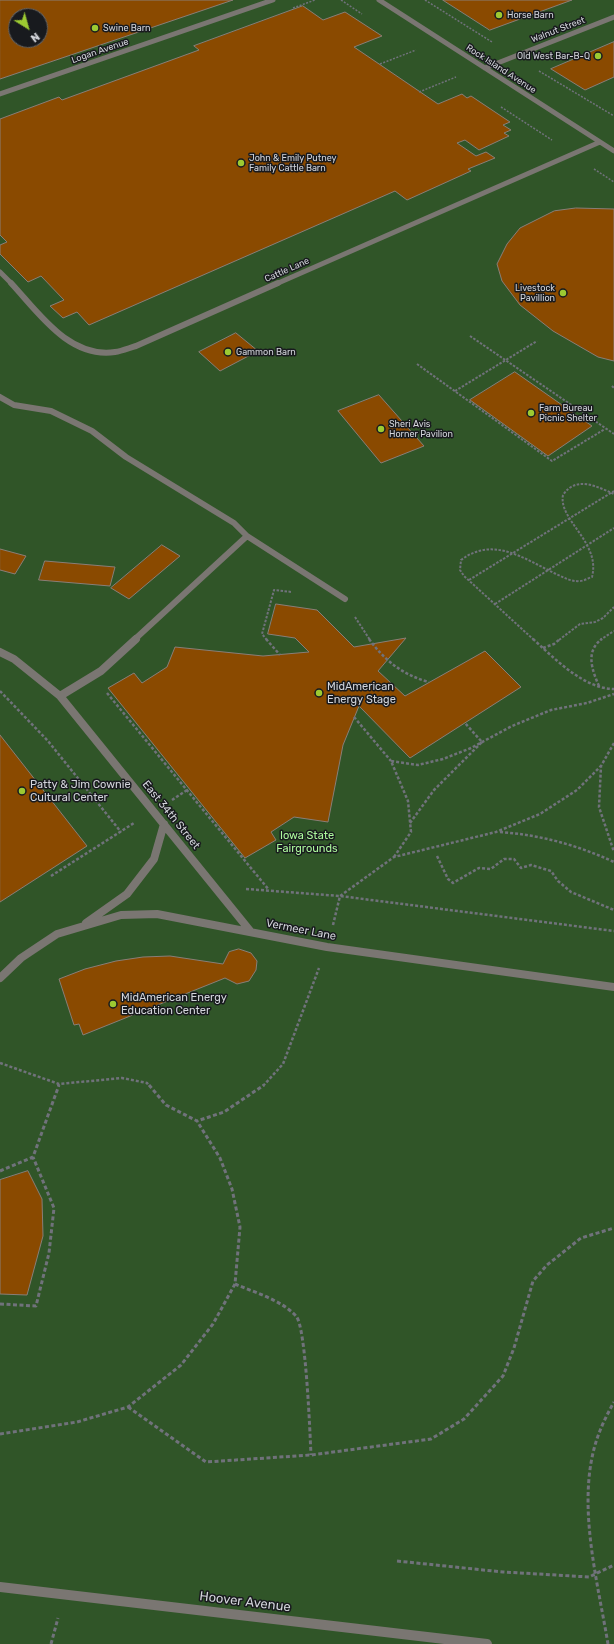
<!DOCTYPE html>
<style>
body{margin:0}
#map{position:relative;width:614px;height:1644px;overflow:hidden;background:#2f313b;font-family:Rubik,sans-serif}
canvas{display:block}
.north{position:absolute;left:8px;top:8px;width:40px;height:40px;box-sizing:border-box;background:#181a1e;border:1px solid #63656a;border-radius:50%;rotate:143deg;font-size:11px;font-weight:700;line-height:16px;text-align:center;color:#d3d5db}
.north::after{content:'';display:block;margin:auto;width:14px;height:18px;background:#9cca32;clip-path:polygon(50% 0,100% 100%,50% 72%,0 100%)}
</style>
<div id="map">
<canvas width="614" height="1644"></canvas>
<div class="north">N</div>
</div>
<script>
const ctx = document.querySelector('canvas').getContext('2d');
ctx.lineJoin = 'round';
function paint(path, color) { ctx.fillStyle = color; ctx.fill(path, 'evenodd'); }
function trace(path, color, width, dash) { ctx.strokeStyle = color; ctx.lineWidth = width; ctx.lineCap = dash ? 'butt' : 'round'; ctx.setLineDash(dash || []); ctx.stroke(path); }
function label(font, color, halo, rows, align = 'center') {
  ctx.font = font + ' Rubik,sans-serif'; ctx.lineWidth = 3; ctx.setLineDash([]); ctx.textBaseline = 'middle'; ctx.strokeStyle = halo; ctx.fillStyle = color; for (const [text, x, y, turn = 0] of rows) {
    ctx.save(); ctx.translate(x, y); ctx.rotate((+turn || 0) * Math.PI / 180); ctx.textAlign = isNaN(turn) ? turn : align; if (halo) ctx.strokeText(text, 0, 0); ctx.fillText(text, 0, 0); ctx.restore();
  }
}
paint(new Path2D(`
 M0,0H614V1644H0ZM16,16H40V40H16Z`), '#305528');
const building = new Path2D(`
 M0,0H233L0,79ZM16,16H40V40H16Z
 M443,0H572L490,30Z
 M303,6L323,20L345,12L382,36L354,47L438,104L462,94L467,98L471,96L510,122L503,125L511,130L504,133L509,136L479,150L465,140L457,143L476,156L486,152L495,158L468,169L471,171L407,200L395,191L89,325L77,312L63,318L50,306L64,300L41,276L28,282L0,254V245L7,242L0,235V119L59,97L62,100L199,50L194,46Z
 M614,42V77L585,90L551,69Z
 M576,208L614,209V361L598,357L553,331L520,305L502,281L497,264L507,244L520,228L554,211Z
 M236,333L258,351L220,371L199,352Z
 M515,372L592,426L548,456L470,400Z
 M379,395L424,446L381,463L338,411Z
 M162,545L180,556L129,599L111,588Z
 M0,549L26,556L15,574L0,570Z
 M45,561L115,567L110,586L39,580Z
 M276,604L317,610L354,647L406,638L378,671L405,696L485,651L521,687L410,758L359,706L343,745L328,822L294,817L271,832L276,840L245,858L108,688L134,673L142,683L167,667L175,647L263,656L309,652L295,638L268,634Z
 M0,735L87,846L0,902Z
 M239,949L251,953L257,961L256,970L249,981L237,984L225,978L83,1035L79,1024L74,1025L59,979L85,969L116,961L143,957L170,956L223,964L229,952Z
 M28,1171L42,1199L43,1236L27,1295L0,1294V1180Z`);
paint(building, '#8a4a00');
trace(building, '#897e77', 1);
trace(new Path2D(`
 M341,0L362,14
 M425,0L492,42
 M293,8L315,0
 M380,64L416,50
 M539,71L614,116
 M419,92L456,77
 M501,107L552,140
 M594,169L614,182`), '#70727b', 1.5, [2, 1.5]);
trace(new Path2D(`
 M470,336L614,434
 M417,364L552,461L605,429
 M612,386L614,388
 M455,391L537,341
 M469,580L614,491
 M495,604L614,528
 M355,617L370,640
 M267,640L262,634L274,590L292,592
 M534,640L464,576L460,570L461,560C493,536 523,558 554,573C563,577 571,582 580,581C584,581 588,578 592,577C601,542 558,520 563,495C576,475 598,487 614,494
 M559,640L580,624L595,622L603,618L614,607
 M600,640L614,631`), '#70727b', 2, [2.5, 1.5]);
trace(new Path2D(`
 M266,639L280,655
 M369,639C385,661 403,675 429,682
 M533,639C554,658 584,689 614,689
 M543,648L554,644L560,639
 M599,686C592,670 585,651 602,639
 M0,691L48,741L121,832
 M107,693L269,890
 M354,717L391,761
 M614,743L601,766L599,807L614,852
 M172,800L187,790
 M410,823L434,790L482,742L465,723
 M500,832C541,835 577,845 614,862
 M437,856L448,879L453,883L479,868L491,869L504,859H514L521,868L531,865L551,871L558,881L571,892L614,910
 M394,857L411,832L408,801L391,761L418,765L443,759L471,748L512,726L551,710L587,703L614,694
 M51,876L134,823
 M246,889L340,896L614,931
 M333,925L340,896L394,857L496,832L540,814L577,790L601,766
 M0,1063L59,1084L122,1078L147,1083L149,1086
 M58,1086L59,1084
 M263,1086L283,1064L319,968`), '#70727b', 2.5, [3, 2]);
trace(new Path2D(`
 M149,1085L166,1105L197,1121L224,1112L264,1085
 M0,1171L33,1157L59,1085
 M235,1284C256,1293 281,1300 296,1316C306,1326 310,1435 311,1455
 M0,1304L36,1306L49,1253L54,1208L33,1157
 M128,1407L206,1462L311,1455L431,1439L464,1419L503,1376L514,1348L533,1281L547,1265L581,1238L614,1228
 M0,1434L77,1422L128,1407L181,1365L213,1324L235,1284L240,1227L232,1189L220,1158L197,1121
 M397,1561L503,1572L589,1577L614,1565
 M51,1644L58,1618
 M608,1644C598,1584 579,1513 593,1453C597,1435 605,1418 614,1402`), '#70727b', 3, [4, 2.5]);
trace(new Path2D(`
 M379,0L614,151
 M485,68L614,17
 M0,94L273,0
 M0,272L12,284
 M276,284L600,142`), '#7a7672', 5);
trace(new Path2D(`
 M11,283C38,312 69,359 115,352C122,351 129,348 136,346L278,283
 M0,397L14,405L51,411L92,431L126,457L234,523L247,536L134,640
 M247,536L345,599`), '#7a7672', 6);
trace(new Path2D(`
 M0,652L14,659L60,696L251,932
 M60,696L101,671L136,639
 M86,923L127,894L154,859L164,824
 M0,978L21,958L57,934L121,915L157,914L327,947L614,987`), '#7a7672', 8);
trace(new Path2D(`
 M0,1587L487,1644`), '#7a7672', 10);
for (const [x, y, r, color] of [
 [499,15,4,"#9cca32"],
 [95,28,4,"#9cca32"],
 [598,56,4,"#9cca32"],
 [241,163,4,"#9cca32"],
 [563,293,4,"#9cca32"],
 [228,352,4,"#9cca32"],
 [531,413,4,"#9cca32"],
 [381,429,4,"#9cca32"],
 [319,693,4,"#9cca32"],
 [22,791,4,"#9cca32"],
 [113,1004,4,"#9cca32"]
]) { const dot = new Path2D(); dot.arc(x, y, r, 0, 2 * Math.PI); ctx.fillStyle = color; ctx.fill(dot); trace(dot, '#181a1e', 1.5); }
label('9px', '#d3d5db', '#181a1e', [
 ["Horse Barn",507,15],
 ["Swine Barn",103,28],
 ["Old West Bar-B-Q",590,56,"right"],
 ["John & Emily Putney",249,158],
 ["Family Cattle Barn",249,168],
 ["Livestock",555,288,"right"],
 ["Pavillion",555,298,"right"],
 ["Gammon Barn",236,352],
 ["Farm Bureau",539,408],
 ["Picnic Shelter",539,418],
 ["Sheri Avis",389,424],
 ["Horner Pavilion",389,434]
], 'left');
label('9px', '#d3d5db', '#181a1e', [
 ["Walnut Street",558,30,-21],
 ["Logan Avenue",100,51,-19],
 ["Rock Island Avenue",501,69,33],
 ["Cattle Lane",287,270,-24]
]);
label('11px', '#d3d5db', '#181a1e', [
 ["MidAmerican",327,687],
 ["Energy Stage",327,700],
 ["Patty & Jim Cownie",30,785],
 ["Cultural Center",30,798],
 ["MidAmerican Energy",121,998],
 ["Education Center",121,1011]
], 'left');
label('11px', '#d3d5db', '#181a1e', [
 ["East 34th Street",171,815,51],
 ["Vermeer Lane",301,930,11]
]);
label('11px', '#acf89c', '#181a1e', [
 ["Iowa State",307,836],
 ["Fairgrounds",307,849]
]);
label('13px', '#d3d5db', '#181a1e', [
 ["Hoover Avenue",245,1602,7]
]);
</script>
